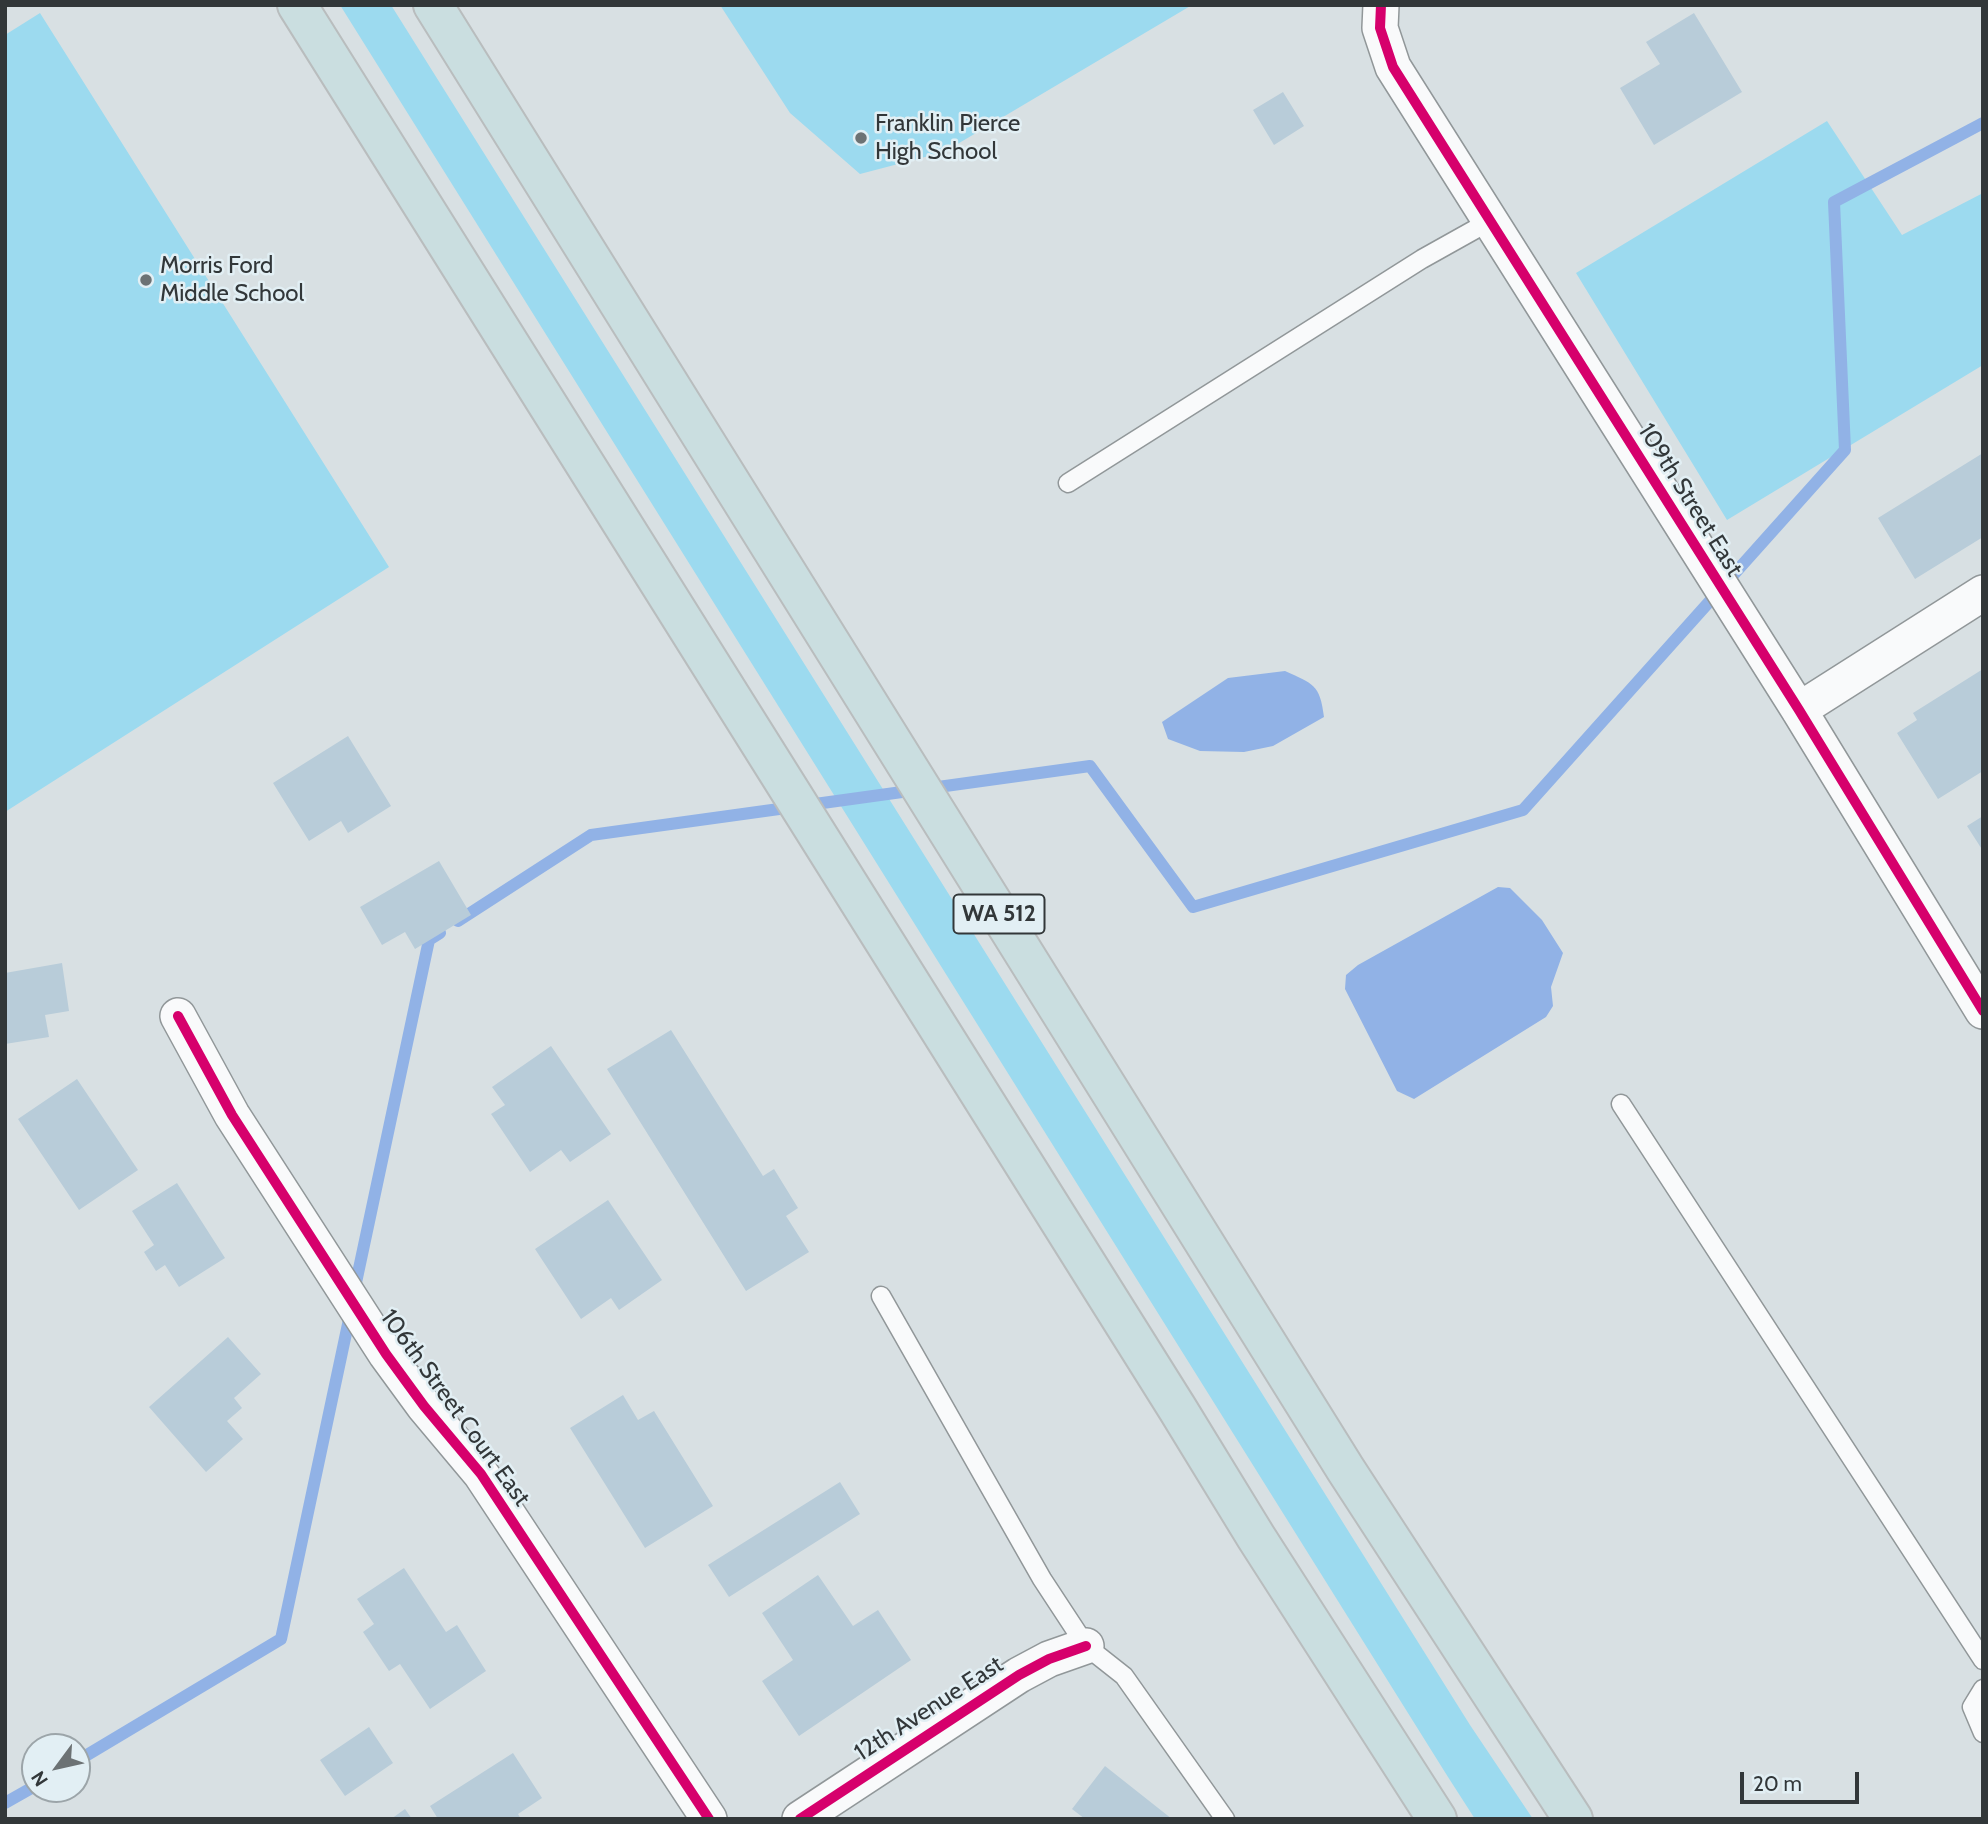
<!DOCTYPE html>
<style>
body{margin:0}
#map{position:relative;width:1988px;height:1824px;overflow:hidden;background:#d8e0e3;font-family:Cabin,sans-serif}
canvas{display:block}
.frame{position:absolute;inset:0;border:7px solid #323739;pointer-events:none}
.north{position:absolute;left:21px;top:1733px;width:70px;height:70px;box-sizing:border-box;background:#e2eff4;border:2px solid #9ca5a9;border-radius:50%;rotate:237deg;font-size:19px;font-weight:700;line-height:28px;text-align:center;color:#323739}
.north::after{content:'';display:block;margin:auto;width:24px;height:32px;background:#6c7274;clip-path:polygon(50% 0,100% 100%,50% 72%,0 100%)}
.scale{position:absolute;left:1740px;top:1772px;width:119px;height:32px;box-sizing:border-box;border:4px solid #323739;border-top:0;padding-left:9px;font-size:21px;line-height:24px;white-space:nowrap;color:#323739;-webkit-text-stroke:5px #e2eff4;paint-order:stroke}
</style>
<div id="map">
<canvas width="1988" height="1824"></canvas>
<div class="frame"></div>
<div class="north">N</div>
<div class="scale">20 m</div>
</div>
<script>
const ctx = document.querySelector('canvas').getContext('2d');
ctx.lineJoin = 'round';
function paint(path, color) { ctx.fillStyle = color; ctx.fill(path, 'evenodd'); }
function trace(path, color, width, dash) { ctx.strokeStyle = color; ctx.lineWidth = width; ctx.lineCap = dash ? 'butt' : 'round'; ctx.setLineDash(dash || []); ctx.stroke(path); }
function label(font, color, halo, rows, align = 'center') {
  ctx.font = font + ' Cabin,sans-serif'; ctx.lineWidth = 5; ctx.setLineDash([]); ctx.textBaseline = 'middle'; ctx.strokeStyle = halo; ctx.fillStyle = color; for (const [text, x, y, turn = 0] of rows) {
    ctx.save(); ctx.translate(x, y); ctx.rotate((+turn || 0) * Math.PI / 180); ctx.textAlign = isNaN(turn) ? turn : align; if (halo) ctx.strokeText(text, 0, 0); ctx.fillText(text, 0, 0); ctx.restore();
  }
}
paint(new Path2D(`
 M340,5H391L1470,1725L1533,1819H1475L1448,1777Z
 M720,5H1192L944,152L860,174L790,113Z
 M40,13L389,567L5,812V35Z
 M1827,121L1902,235L1983,193V365L1727,520L1576,273Z`), '#9cdaef');
paint(new Path2D(`
 M1285,671C1313,684 1320,684 1324,717L1273,746L1244,752L1200,751L1168,739L1162,722L1228,678Z
 M1498,887L1510,888L1542,920L1563,953L1551,987L1553,1006L1546,1017L1414,1099L1397,1091L1345,989L1346,975L1358,965Z`), '#91b2e6');
trace(new Path2D(`
 M458,921L591,835L1090,766L1193,907L1523,810L1845,450L1834,202L1983,123
 M354,1292L429,940L440,933
 M77,1761L281,1639L351,1310
 M5,1803L35,1786`), '#91b2e6', 12);
paint(new Path2D(`
 M1694,13L1742,92L1654,145L1620,88L1660,64L1646,42Z
 M1283,92L1304,126L1274,145L1253,110Z
 M1983,453V537L1915,579L1878,518Z
 M1983,669V771L1938,799L1897,733L1917,720L1913,713Z
 M348,736L391,806L348,833L341,821L309,841L273,783Z
 M1983,816V851L1967,826Z
 M439,861L471,915L415,949L405,932L382,945L360,907Z
 M62,963L69,1011L45,1015L49,1037L5,1044V973Z
 M671,1030L763,1176L774,1169L798,1208L786,1216L809,1252L746,1291L607,1069Z
 M551,1046L611,1134L570,1162L561,1150L530,1172L491,1114L505,1105L492,1087Z
 M77,1079L138,1170L79,1210L18,1119Z
 M177,1183L225,1258L179,1287L165,1265L156,1271L144,1252L154,1245L132,1211Z
 M608,1200L662,1280L619,1310L611,1298L581,1319L535,1249Z
 M228,1337L261,1374L234,1398L242,1408L227,1421L243,1439L206,1472L149,1407Z
 M623,1395L638,1420L654,1411L713,1506L645,1548L570,1428Z
 M840,1482L860,1514L729,1597L708,1565Z
 M404,1568L446,1632L457,1625L486,1671L430,1709L400,1664L389,1671L363,1632L374,1624L357,1599Z
 M818,1575L853,1626L878,1610L911,1660L799,1736L762,1681L793,1660L762,1613Z
 M369,1727L393,1763L345,1796L320,1760Z
 M513,1753L542,1798L518,1814L521,1819H438L430,1806Z
 M1105,1766L1172,1819H1085L1072,1809Z
 M405,1809L412,1819H391Z`), '#b8ccd9');
const service = new Path2D(`
 M1068,483L1422,259L1490,221
 M1621,1104L1983,1660
 M881,1296L1042,1579L1086,1646L1124,1676L1225,1819
 M1983,1689L1972,1707L1983,1733`);
const minor = new Path2D(`
 M1381,5L1380,28L1393,67L1799,710L1983,1011
 M1799,710L1983,593
 M178,1016L232,1115L386,1354L424,1406L481,1474L709,1819
 M800,1819L1019,1675L1049,1659L1086,1646`);
const motorway = new Path2D(`
 M297,5L1177,1408L1256,1537L1437,1819
 M433,5L1346,1470L1573,1819`);
trace(service, '#919799', 21);
trace(minor, '#919799', 38);
trace(motorway, '#b9bdbe', 42);
trace(service, '#f9fafb', 18);
trace(minor, '#f9fafb', 35);
trace(motorway, '#cadee0', 38);
trace(new Path2D(`
 M1381,5L1380,28L1393,67L1799,710L1983,1011
 M178,1016L232,1115L386,1354L424,1406L481,1474L709,1819
 M800,1819L1019,1675L1049,1659L1086,1646`), '#d6006c', 10);
for (const [x, y, r, color] of [
 [861,138,7,"#6c7274"],
 [146,280,7,"#6c7274"]
]) { const dot = new Path2D(); dot.arc(x, y, r, 0, 2 * Math.PI); ctx.fillStyle = color; ctx.fill(dot); trace(dot, '#e2eff4', 2.5); }
for (const [x, y, w] of [
 [999,914,91]
]) { const box = new Path2D(); box.roundRect(x - w / 2, y - 19.5, w, 39, 5); ctx.fillStyle = '#e2eff4'; ctx.fill(box); trace(box, '#323739', 2); }
label('bold 23px', '#323739', null, [
 ["WA 512",999,914]
]);
label('24px', '#323739', '#e2eff4', [
 ["Franklin Pierce",875,124],
 ["High School",875,152],
 ["Morris Ford",160,266],
 ["Middle School",160,294]
], 'left');
label('24px', '#323739', '#e2eff4', [
 ["109th Street East",1690,500,58],
 ["106th Street Court East",455,1408,54],
 ["12th Avenue East",929,1709,-33]
]);
</script>
